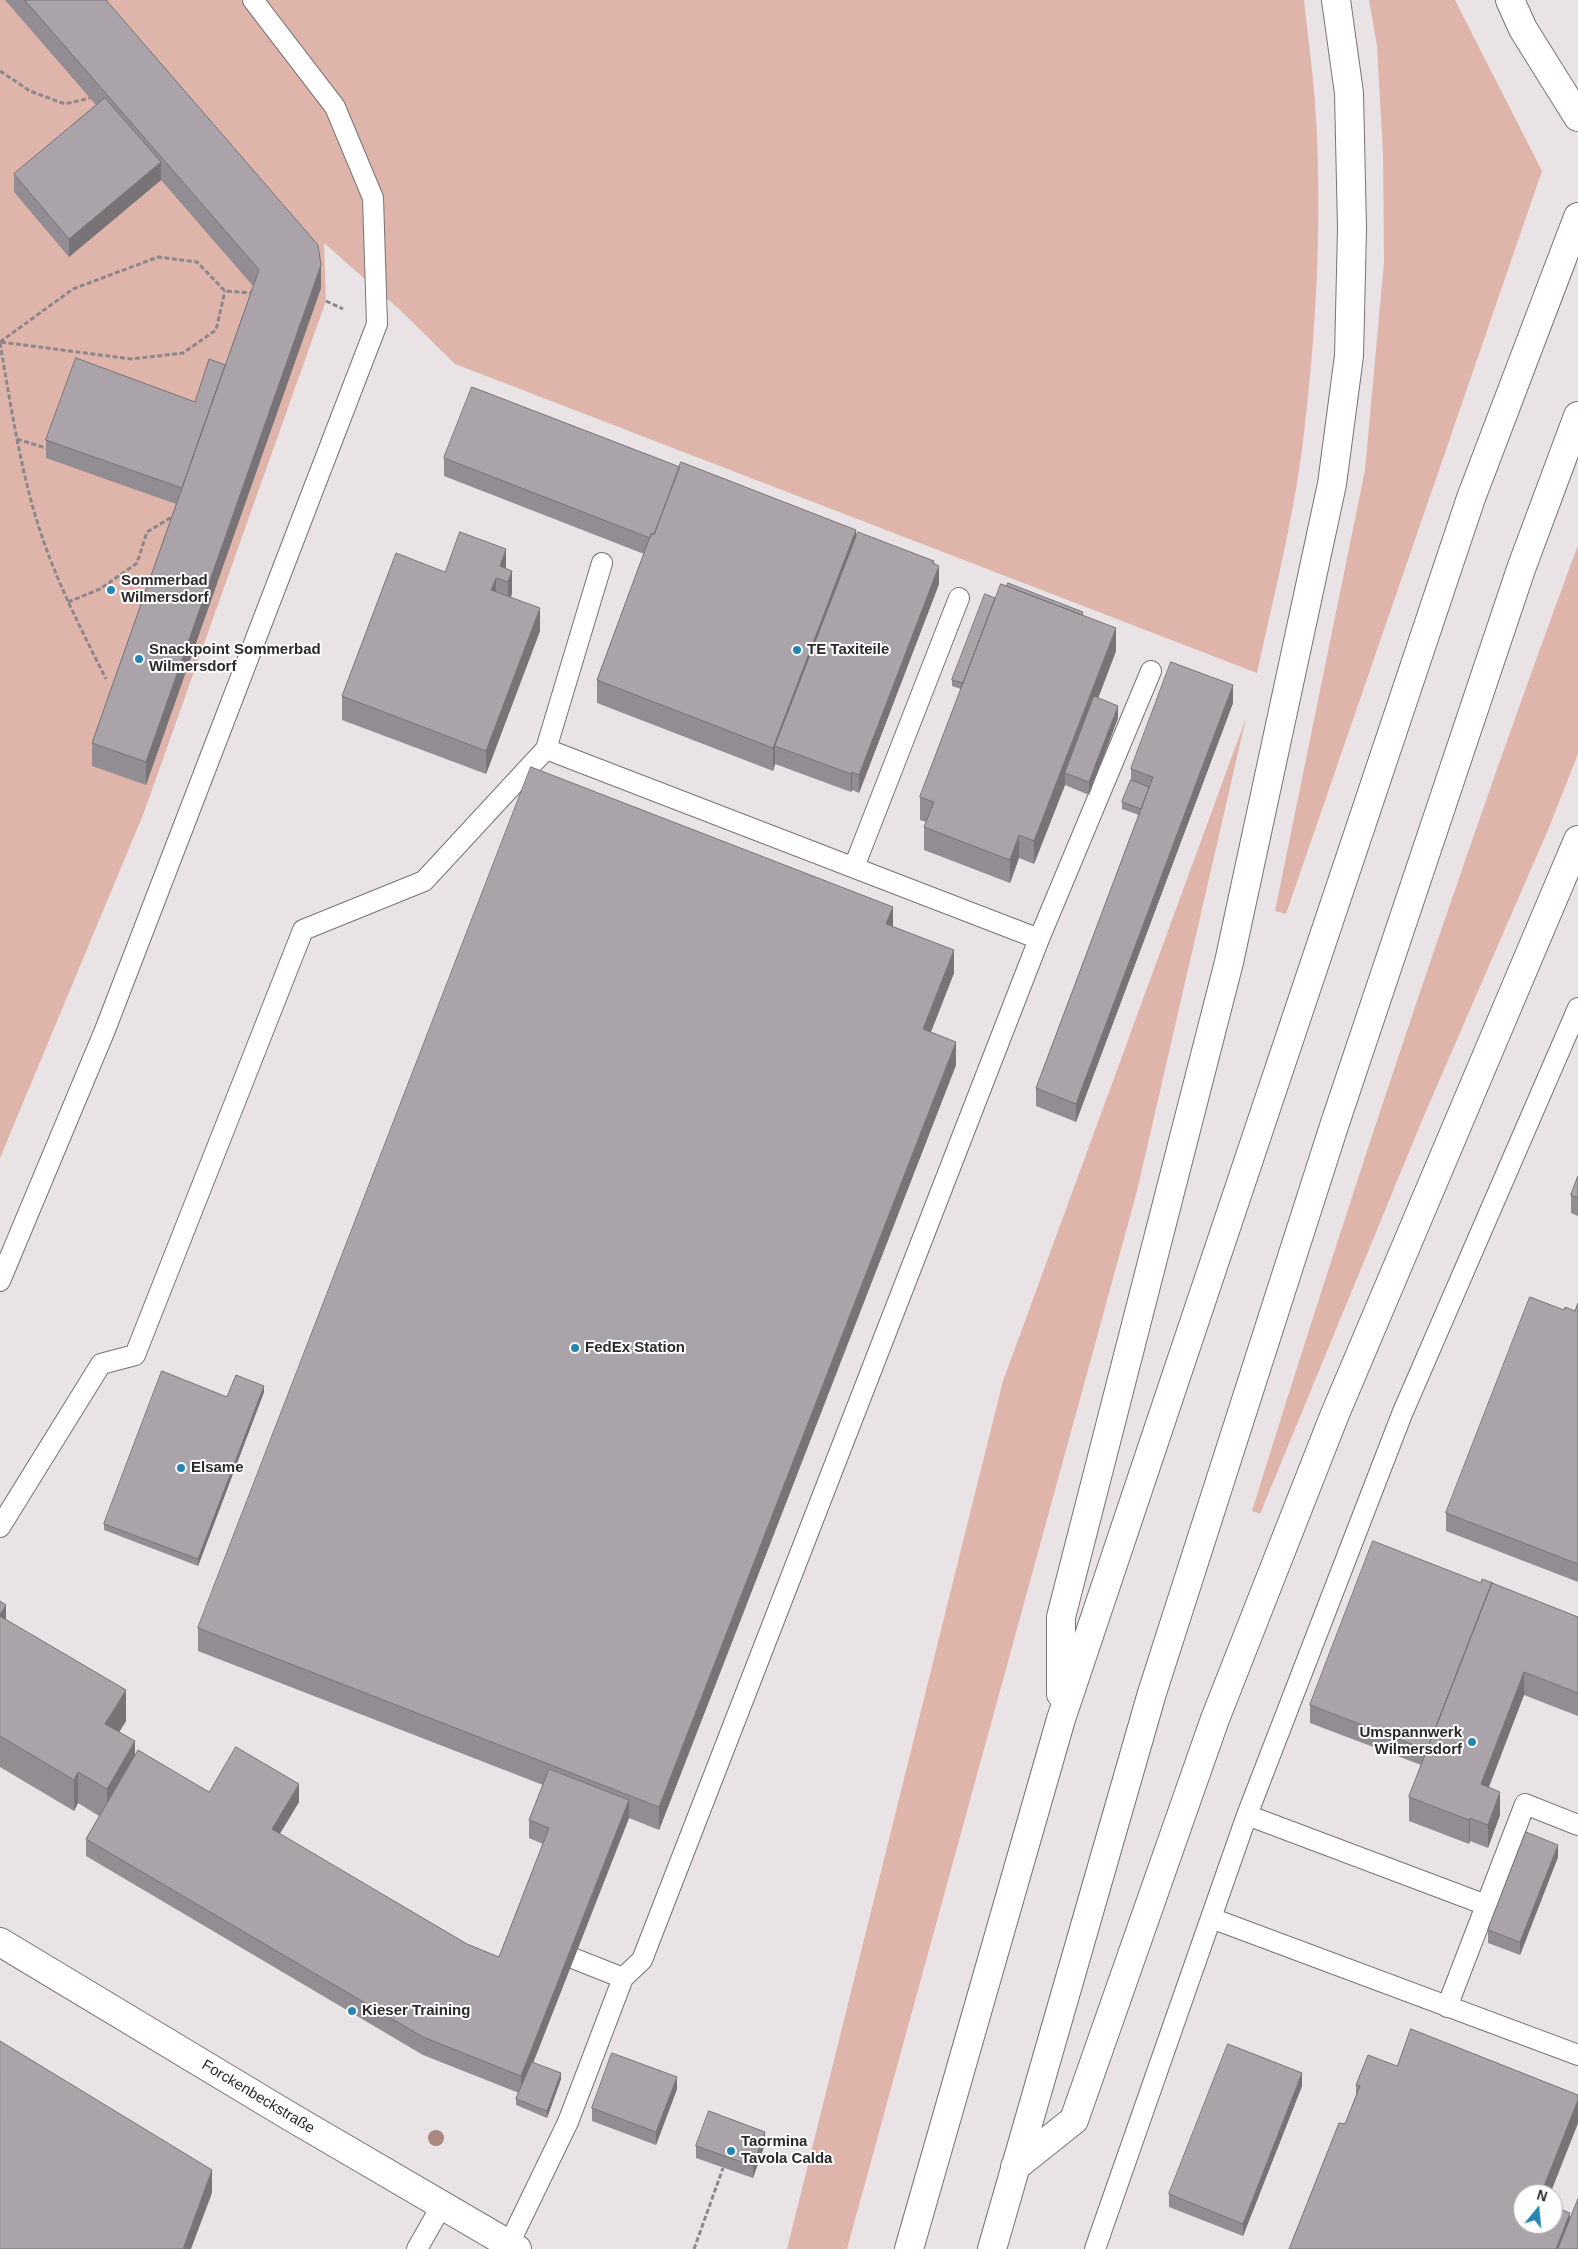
<!DOCTYPE html>
<meta charset="utf-8">
<style>
body{margin:0}
#map{position:relative;width:1578px;height:2249px;overflow:hidden;background:#eae3e6;font-family:Helvetica,sans-serif}
canvas{display:block}
.north{position:absolute;left:1513px;top:2184px;width:50px;height:50px;box-sizing:border-box;background:#fff;border:1px solid #aaa9aa;border-radius:50%;rotate:17deg;font-size:14px;font-weight:700;line-height:20px;text-align:center;color:#2b282a}
.north::after{content:'';display:block;margin:auto;width:18px;height:22px;background:#2685b1;clip-path:polygon(50% 0,100% 100%,50% 72%,0 100%)}
</style>
<div id="map">
<canvas width="1578" height="2249"></canvas>
<div class="north">N</div>
</div>
<script>
const ctx = document.querySelector('canvas').getContext('2d');
ctx.lineJoin = 'round';
function paint(path, color) { ctx.fillStyle = color; ctx.fill(path, 'evenodd'); }
function trace(path, color, width, dash) { ctx.strokeStyle = color; ctx.lineWidth = width; ctx.lineCap = dash ? 'butt' : 'round'; ctx.setLineDash(dash || []); ctx.stroke(path); }
function label(font, color, halo, rows, align = 'center') {
  ctx.font = font + ' Helvetica,sans-serif'; ctx.lineWidth = 4; ctx.setLineDash([]); ctx.textBaseline = 'middle'; ctx.strokeStyle = halo; ctx.fillStyle = color; for (const [text, x, y, turn = 0] of rows) {
    ctx.save(); ctx.translate(x, y); ctx.rotate((+turn || 0) * Math.PI / 180); ctx.textAlign = isNaN(turn) ? turn : align; if (halo) ctx.strokeText(text, 0, 0); ctx.fillText(text, 0, 0); ctx.restore();
  }
}
paint(new Path2D(`
 M0,0H1304C1308,39 1314,78 1316,117C1322,227 1316,340 1302,450C1292,525 1273,599 1257,673L455,364L399,309L324,243L326,301L143,815L0,1158Z
 M1369,0H1455L1542,171L1286,914L1275,911L1365,470L1384,262L1383,154L1377,46Z
 M1578,545V754L1548,830L1423,1118L1260,1514L1252,1511C1353,1187 1460,864 1578,545Z
 M1246,718L1137,1191L847,2249H787L1003,1381Z`), '#dfb5ab');
const service = new Path2D(`
 M546,749L602,563
 M854,867L959,598
 M0,1281L105,1030L377,324L373,198L335,107L253,0
 M0,1527L101,1364L135,1355L303,930L424,881L546,749L1039,939
 M1247,1815L1486,1905
 M1211,1918L1578,2055
 M575,1959L623,1978
 M1447,2007L1525,1804L1578,1825
 M509,2244L568,2122L623,1978L642,1960L1039,939L1151,671
 M417,2249L442,2205
 M1095,2249L1247,1815L1402,1414L1578,1008`);
const minor = new Path2D(`
 M0,1942L291,2117L517,2249`);
const motorway = new Path2D(`
 M1510,0L1523,29L1578,117
 M1061,1694V1617L1229,962L1332,484L1349,356L1352,229L1349,93L1336,0
 M1015,2167L1074,2120L1215,1719L1335,1414L1578,840
 M909,2249L1061,1719L1471,498L1578,217
 M992,2249L1152,1693L1335,1123L1521,569L1578,416`);
trace(service, '#797275', 22);
trace(minor, '#797275', 30);
trace(motorway, '#797275', 30);
trace(new Path2D(`
 M0,71L30,91L65,104L90,98
 M326,301L343,309
 M0,342L73,289L158,257L197,262L225,291L253,293
 M1,342L131,359L183,353L216,330L225,291
 M0,343C10,401 19,461 36,518C53,575 80,627 106,679
 M17,439L49,449
 M68,602L100,589L137,563L147,532L175,515
 M694,2249L723,2168`), '#8c878a', 3, [5, 2.5]);
trace(service, '#fff', 20);
trace(minor, '#fff', 28);
trace(motorway, '#fff', 28);
ctx.fillStyle = '#aa8781';
for (const [x, y] of [
 [436,2138]
]) { ctx.beginPath(); ctx.arc(x, y, 8, 0, 2 * Math.PI); ctx.fill(); }
paint(new Path2D(`
 M5,0H106L321,288L146,785L92,766V743L176,504L46,458V440L195,402L225,365L253,286L161,180L69,257L14,192V174L96,105Z
 M444,458L856,536L934,564L939,584L859,793L852,790L851,792L775,764L773,771L597,703V680L644,554L444,476Z
 M506,569L512,594L510,597L540,631L486,774L342,720V696L445,572Z
 M995,598L1083,615L1116,651L1098,698L1118,718L1089,795L1065,785L1034,864L1019,858L1010,883L924,850V827L926,822L920,820V797L961,689L952,686V680Z
 M1233,703L1076,1122L1036,1106V1088L1139,815L1122,809V802L1131,780V769Z
 M893,927L954,973L931,1032L956,1065L659,1830L629,1818L533,2062L561,2079L547,2118L516,2105V2099L519,2093L423,2055L86,1856V1839L99,1816L78,1803L74,1811L0,1767V1601L6,1620L126,1721L119,1732L135,1755L209,1792L299,1802L279,1834L467,1944L499,1957L543,1844L529,1838V1820L543,1785L198,1651V1628Z
 M1578,1176V1216L1571,1213V1195Z
 M1578,1303V1582L1446,1531V1513L1564,1310L1575,1311Z
 M264,1392L198,1566L104,1530V1524L227,1397Z
 M1481,1583L1493,1584L1578,1617V1716L1524,1695L1488,1787L1500,1815L1488,1848L1470,1841L1469,1844L1409,1821V1797L1421,1765L1310,1723V1705Z
 M1558,1857L1520,1955L1488,1943V1930Z
 M1397,2066L1578,2095V2123L1550,2194H1523L1570,2218L1578,2249L1345,2124L1356,2096V2085Z
 M1302,2086L1243,2236L1169,2207V2194Z
 M677,2089L656,2145L592,2121V2108Z
 M765,2144L753,2178L696,2158V2146Z`), '#928d92');
paint(new Path2D(`
 M161,162V180L69,257V239Z
 M321,265V288L146,785V762Z
 M856,530V553L775,746V764L773,771V748Z
 M506,549V572L500,566Z
 M934,561V579L939,566V584L859,793V775Z
 M512,571V594L508,605V582Z
 M496,578V601L491,590Z
 M540,608V631L486,774V751Z
 M1116,628V651L1069,775L1065,773V785L1034,864V841Z
 M1233,685V703L1076,1122V1104Z
 M1118,706V718L1089,795V782Z
 M852,772V790L851,792V774Z
 M1019,835V858L1010,883V860Z
 M893,907V930L886,924Z
 M954,950V973L923,1052V1029Z
 M956,1042V1065L659,1830V1807Z
 M264,1386V1392L198,1566V1559Z
 M6,1605V1636L0,1615Z
 M1524,1672V1695L1481,1808V1784Z
 M126,1690V1721L105,1755V1724Z
 M135,1741V1773L107,1821V1789Z
 M78,1772V1803L74,1811V1780Z
 M299,1784V1802L272,1847V1829Z
 M1500,1792V1815L1488,1848V1825Z
 M629,1800V1818L521,2094V2076Z
 M1470,1818V1841L1469,1844V1820Z
 M1558,1845V1857L1520,1955V1942Z
 M561,2073V2079L547,2118V2111Z
 M1302,2073V2086L1243,2236V2224Z
 M677,2077V2089L656,2145V2132Z
 M1578,2100V2123L1550,2194H1541Z
 M765,2132V2144L753,2178V2166Z
 M212,2170V2193L191,2249H183Z
 M1570,2213V2236L1565,2249H1556Z`), '#777377');
const building = new Path2D(`
 M25,0H106L318,245L321,265L146,762L92,743L259,270Z
 M105,98L161,162L69,239L14,174Z
 M76,358L195,402L209,359L225,365L182,488L46,440Z
 M472,387L680,467L654,534H651L650,538L444,458Z
 M681,462L856,530L773,748L597,680L651,534H654Z
 M460,532L506,549L500,566L512,571L508,582L496,578L491,590L540,608L486,751L342,696L396,553L445,572Z
 M858,532L934,561L933,563L939,566L859,775L852,772L851,774L775,746Z
 M1008,583L1083,612L1082,615L1007,586Z
 M1001,584L1116,628L1034,841L1019,835L1010,860L924,827L934,802L920,797Z
 M985,594L995,598L963,683L952,680Z
 M1171,662L1233,685L1076,1104L1036,1088L1153,777L1131,769Z
 M1094,696L1118,706L1089,782L1065,773Z
 M531,767L893,907L886,924L954,950L923,1029L956,1042L659,1807L198,1628Z
 M1131,780L1149,787L1141,809L1122,802Z
 M1578,1176V1198L1571,1195Z
 M1530,1297L1564,1310L1565,1307L1575,1311L1578,1303V1564L1446,1513Z
 M162,1371L227,1397L236,1375L264,1386L198,1559L104,1524Z
 M1373,1541L1481,1583L1482,1579L1493,1583V1584L1492,1583L1427,1750L1310,1705Z
 M1492,1583L1578,1617V1693L1524,1672L1481,1784L1500,1792L1488,1825L1470,1818L1469,1820L1409,1797Z
 M0,1601L6,1605L0,1615Z
 M0,1616L126,1690L105,1724L135,1741L107,1789L78,1772L74,1780L0,1736Z
 M236,1747L299,1784L272,1829L467,1944L499,1957L549,1828L529,1820L549,1769L629,1800L521,2076L423,2037L86,1839L138,1750L209,1792Z
 M1526,1832L1558,1845L1520,1942L1488,1930Z
 M1411,2029L1578,2095V2100L1541,2194H1523V2224H1553V2206L1570,2213L1556,2249H1289L1339,2123L1345,2124L1360,2086L1356,2085L1368,2055L1397,2066Z
 M0,2041L212,2170L183,2249H0Z
 M1228,2044L1302,2073L1243,2224L1169,2194Z
 M612,2053L677,2077L656,2132L592,2108Z
 M532,2062L561,2073L547,2111L516,2099Z
 M709,2111L765,2132L753,2166L696,2146Z
 M1578,2199V2249H1558Z`);
paint(building, '#aaa4aa');
trace(building, '#777377', 1);
for (const [x, y, r, color] of [
 [111,590,5,"#2685b1"],
 [797,650,5,"#2685b1"],
 [139,659,5,"#2685b1"],
 [575,1348,5,"#2685b1"],
 [181,1468,5,"#2685b1"],
 [1472,1742,5,"#2685b1"],
 [352,2011,5,"#2685b1"],
 [731,2151,5,"#2685b1"]
]) { const dot = new Path2D(); dot.arc(x, y, r, 0, 2 * Math.PI); ctx.fillStyle = color; ctx.fill(dot); trace(dot, '#fff', 2); }
label('bold 15px', '#2b282a', '#fff', [
 ["Sommerbad",121,581],
 ["Wilmersdorf",121,598],
 ["Snackpoint Sommerbad",149,650],
 ["Wilmersdorf",149,667],
 ["TE Taxiteile",807,650],
 ["FedEx Station",585,1348],
 ["Elsame",191,1468],
 ["Umspannwerk",1462,1733,"right"],
 ["Wilmersdorf",1462,1750,"right"],
 ["Kieser Training",362,2011],
 ["Taormina",741,2142],
 ["Tavola Calda",741,2159]
], 'left');
label('15px', '#2b282a', '#fff', [
 ["Forckenbeckstraße",258,2097,31]
]);
</script>
